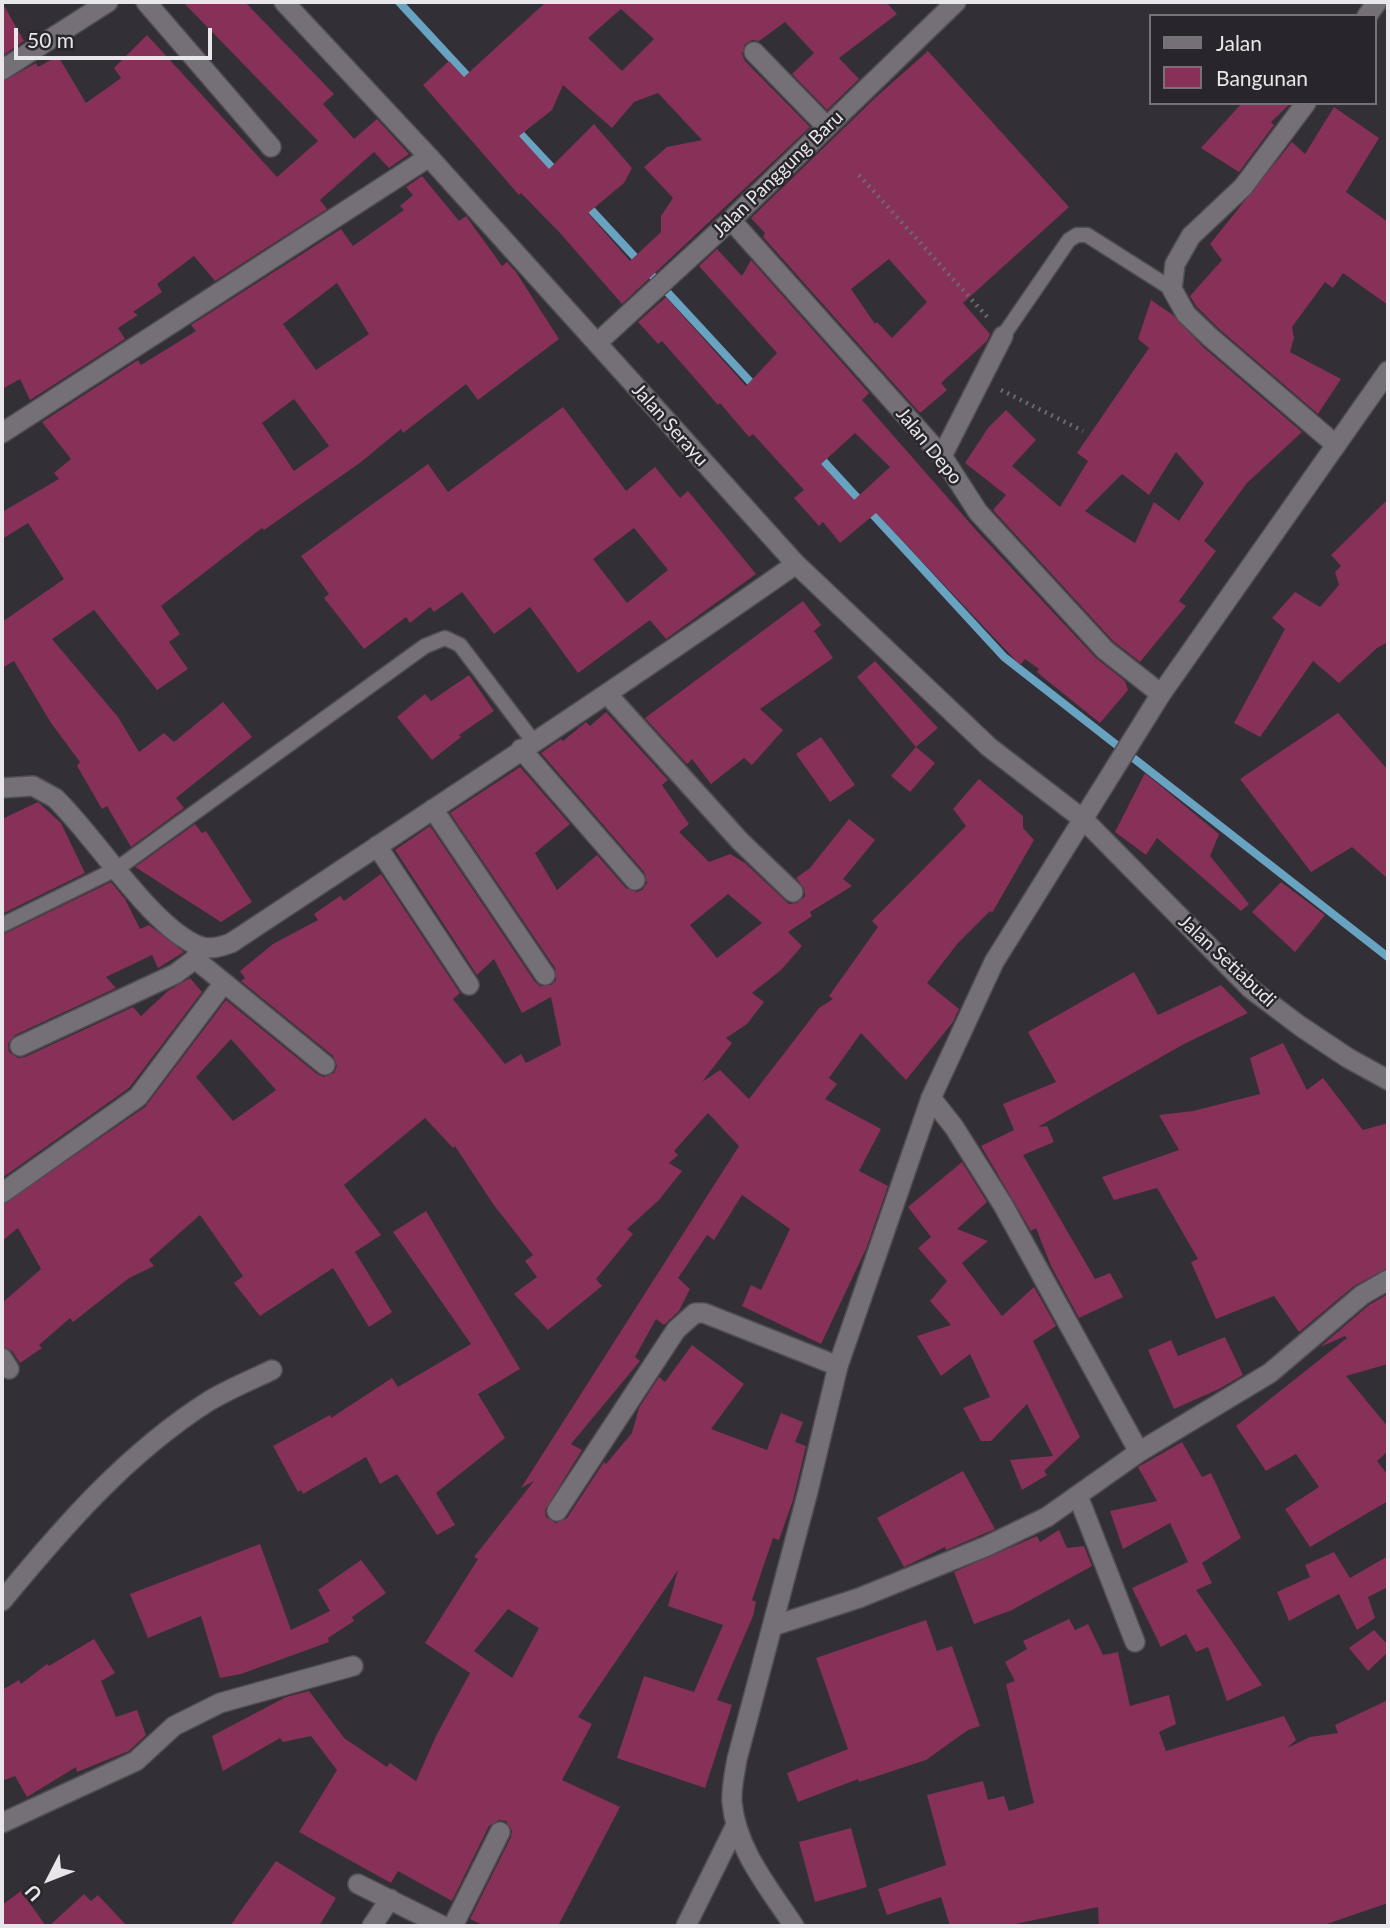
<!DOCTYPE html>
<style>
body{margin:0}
#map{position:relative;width:1390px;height:1928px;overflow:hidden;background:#332f36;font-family:Lato,sans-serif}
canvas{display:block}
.frame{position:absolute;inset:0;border:4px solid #e9e6eb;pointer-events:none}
.legend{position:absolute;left:1149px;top:14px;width:228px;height:91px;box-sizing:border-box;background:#29252c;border:2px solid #767278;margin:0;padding:9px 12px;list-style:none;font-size:21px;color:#e9e6eb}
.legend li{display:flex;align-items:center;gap:14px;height:35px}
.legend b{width:35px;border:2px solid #767278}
.north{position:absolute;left:14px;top:1844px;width:70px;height:70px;-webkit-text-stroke:5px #29252c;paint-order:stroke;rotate:228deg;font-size:19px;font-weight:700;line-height:28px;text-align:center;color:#e9e6eb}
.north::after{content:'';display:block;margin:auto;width:24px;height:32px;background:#e9e6eb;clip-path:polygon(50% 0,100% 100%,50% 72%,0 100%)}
.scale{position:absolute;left:14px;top:28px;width:198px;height:32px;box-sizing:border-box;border:4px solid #e9e6eb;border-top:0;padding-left:9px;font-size:21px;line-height:24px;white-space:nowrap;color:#e9e6eb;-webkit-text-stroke:5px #29252c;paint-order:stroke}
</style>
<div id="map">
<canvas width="1390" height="1928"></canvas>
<div class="frame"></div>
<ul class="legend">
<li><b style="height:9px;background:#757078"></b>Jalan</li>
<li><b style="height:19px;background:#873058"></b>Bangunan</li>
</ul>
<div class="north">U</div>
<div class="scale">50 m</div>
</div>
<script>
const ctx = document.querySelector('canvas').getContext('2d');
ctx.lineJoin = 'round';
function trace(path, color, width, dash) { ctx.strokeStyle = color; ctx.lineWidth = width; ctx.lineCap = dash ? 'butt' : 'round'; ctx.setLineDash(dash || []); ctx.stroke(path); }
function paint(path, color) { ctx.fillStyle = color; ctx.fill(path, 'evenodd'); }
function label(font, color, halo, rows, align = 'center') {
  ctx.font = font + ' Lato,sans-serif'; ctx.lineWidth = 5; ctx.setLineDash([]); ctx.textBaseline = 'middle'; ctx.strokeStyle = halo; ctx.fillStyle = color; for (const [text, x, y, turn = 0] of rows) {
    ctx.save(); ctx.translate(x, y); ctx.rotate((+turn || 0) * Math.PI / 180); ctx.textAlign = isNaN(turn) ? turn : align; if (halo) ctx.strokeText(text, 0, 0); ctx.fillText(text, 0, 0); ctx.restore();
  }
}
trace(new Path2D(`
 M399,2L473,82
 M515,128L559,175
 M584,202L756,388
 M817,454L1004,657L1388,957`), '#68a3c1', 8);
paint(new Path2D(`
 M2,2L24,41L2,56Z
 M183,2H245L334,94L323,104L354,139L377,119L409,154L389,168L374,152L320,200L327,209L215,281L194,256L157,284L162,292L133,312L138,315L118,328L125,339L30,400L20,379L2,389V82L36,63L38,67L58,56L86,103L121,78L114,68L147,35L277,177L318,141Z
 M546,2H886L897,14L839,58L859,79L827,110L792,74L814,53L785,22L759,41L752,40L745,44L742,54L745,61L810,127L622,304L560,233L521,193L519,195L423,85L449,61L464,77ZM621,9L654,39L622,71L588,38ZM563,85L612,128L634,102L658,93L702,140L667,147L644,167L673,198L661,216V232L630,261L588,213L624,183L632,168L594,124L549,169L519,136L552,110Z
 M928,51L1069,207L963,303L990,334L987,341L941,383L947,390L920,413L763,237L765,233L751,218L876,97ZM889,259L927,302L892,338L877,322L875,324L851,289Z
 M1242,103H1291L1271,122L1274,125L1239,172L1201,148Z
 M1334,107L1379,138L1346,192L1388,222V305L1343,273L1333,288L1325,282L1292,327L1294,338L1290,352L1341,379L1318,414L1218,328L1196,306L1190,296L1222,260L1210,244L1292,142L1305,154Z
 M422,176L459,221L466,216L502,266L507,262L516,272L559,339L478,400L466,384L403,433L401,429L361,462L264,530L262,528L161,606L180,634L169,642L188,669L157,690L94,610L52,639L118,717L139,752L164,733L174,742L223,702L252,737L176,798L184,808L131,847L107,806L102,809L77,766L80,762L51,723L14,661L2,668V622L64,579L28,523L2,539V512L59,479L54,473L71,459L42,422L138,360L141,365L196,331L191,325L341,229L353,246L404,210L400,206L413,195L406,187ZM337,283L369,334L316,370L283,324ZM294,399L329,446L294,471L262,423Z
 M717,249L742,276L751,260L869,393L862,400L976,530L1096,658L1125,681L1128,690L1100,723L1044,678L1037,672L1039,669L1025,659L1020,665L876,513L840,543L823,522L819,526L794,498L804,490L753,434L749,437L720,403L718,405L662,341L658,344L638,322L666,297L746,386L777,353L699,266ZM855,433L890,467L854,500L821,464Z
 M1151,300L1173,315L1202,346L1302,432L1247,483L1204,541L1216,551L1179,601L1186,606L1140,662L1113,641L993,510L1006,495L965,463L988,428L1006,410L1036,440L1012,466L1060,507L1088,461L1077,453L1149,348L1138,339ZM1176,452L1204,483L1179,521L1154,502L1135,543L1085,511L1122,474L1149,495Z
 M563,407L626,491L655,467L680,498L688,491L756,574L666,639L650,620L578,673L530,607L494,634L462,592L434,612L430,607L410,623L406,617L364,649L324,598L329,594L301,556L428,464L448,492ZM634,528L668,570L627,603L593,559Z
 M1388,499V642L1377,648L1339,683L1313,661L1260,737L1234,723L1285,629L1272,618L1295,592L1320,607L1339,585L1335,572L1341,566L1331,555Z
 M803,601L821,625L814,631L833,658L760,709L783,730L752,765L744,758L711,784L692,759L687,764L645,718Z
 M875,661L938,728L916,747L857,677Z
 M469,675L494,711L459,735L461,737L432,760L397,717L425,694L431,701Z
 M606,712L668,780L662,785L689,824L679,832L709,862L730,854L745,863L789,904L797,903L805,896L804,888L796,878L810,868L849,819L875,840L843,879L852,886L810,912L812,916L788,932L802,946L781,970L752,993L764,1002L747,1024L726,1038L732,1043L702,1082L720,1070L749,1099L819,1008L833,999L829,996L878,927L872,921L966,826L953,809L979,779L1023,816V828L1034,840L992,913L990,911L958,943L927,983L959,1009L953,1022L906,1080L861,1033L829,1078L837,1084L825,1099L881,1129L859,1171L888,1186L866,1249L821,1344L742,1306L751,1285L761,1290L790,1229L742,1195L714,1240L707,1235L678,1278L690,1289L679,1311L664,1325L656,1319L635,1357L640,1361L571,1444L582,1450L545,1510L546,1517L556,1523L567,1518L604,1462L606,1464L632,1433L639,1408L659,1377L665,1382L692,1345L744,1384L711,1429L767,1450L781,1413L803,1422L795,1442L806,1446L793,1500L779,1540L773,1538L752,1600L756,1602L753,1616L717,1700L732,1705L705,1788L617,1758L644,1676L694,1692L723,1625L668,1606L678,1570L578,1717L592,1724L562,1780L620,1807L558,1926H485L470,1919L511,1837L512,1831L506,1821L499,1820L489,1826L452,1901L398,1871L391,1883L299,1832L337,1770L311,1736L283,1742L280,1738L223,1771L212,1736L286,1697L309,1691L344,1738L387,1767L390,1763L416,1781L437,1734L470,1673L425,1643L478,1559L474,1557L534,1481L521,1488L739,1146L708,1113L674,1151L678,1155L669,1163L682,1171L659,1200L627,1229L633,1234L596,1279L602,1286L548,1330L514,1294L537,1277L525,1261L533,1255L493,1204L455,1146L453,1148L425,1118L344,1185L381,1235L355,1252L392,1312L369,1327L333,1268L260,1316L234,1283L243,1276L200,1215L149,1260L154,1266L129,1278L73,1322L70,1318L39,1345L42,1348L20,1363L12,1351L2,1346V1303L41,1269L18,1228L2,1241V1205L145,1107L226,1000L317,1074L324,1077L334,1073L337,1066L333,1056L241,981L245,978L240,971L273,944L318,920L314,914L340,896L344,901L381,874L460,993L453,999L505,1064L521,1054L526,1063L561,1045L551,997L522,1013L494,959L477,975L395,850L430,826L535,982L540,986L551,985L556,980L555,968L450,813L520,767L570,824L535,853L557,890L597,855L626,888L637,892L642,890L647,883L644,872L541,753L561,739L563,741L586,722L590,726ZM728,894L762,923L717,958L690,925ZM231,1039L276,1090L233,1121L196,1077ZM508,1609L539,1628L512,1678L474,1651Z
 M1338,713L1388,770V879L1352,847L1311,872L1240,779Z
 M821,737L855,785L830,802L796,754Z
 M916,747L935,763L910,792L891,776Z
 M1145,773L1219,834L1210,856L1249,904L1241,911L1157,838L1146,855L1115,832Z
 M38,802L61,823L85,873L2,914V819Z
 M195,824L202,833L206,831L252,902L221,922L135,867Z
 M111,882L125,899L140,929L149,925L184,952L158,968L152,955L106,977L116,988L15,1035L8,1044L9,1052L18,1058L25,1057L133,1007L141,1016L168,991L190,978L202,992L129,1088L2,1178V935Z
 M1281,882L1325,915L1295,952L1252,912Z
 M1134,972L1158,1015L1221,985L1248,1013L1184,1044L1038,1127L1047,1126L1054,1142L1023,1155L1095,1279L1110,1273L1123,1297L1079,1318L1051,1266L1036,1228L1031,1231L981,1146L1014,1130L1003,1104L1056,1082L1028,1032Z
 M1283,1043L1307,1090L1323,1078L1363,1130L1388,1123V1268L1354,1286L1299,1332L1274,1296L1216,1319L1191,1262L1198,1259L1157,1188L1114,1200L1102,1177L1179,1150L1159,1115L1193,1111L1260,1094L1250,1058Z
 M962,1162L987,1202L957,1229L988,1241L962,1263L1002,1316L1034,1287L1056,1326L1033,1341L1080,1437L1044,1471L1047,1475L1022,1490L1010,1460L1053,1456L1027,1404L991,1441H981L963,1408L990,1397L970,1354L941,1376L917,1336L951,1325L930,1301L947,1281L918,1248L931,1237L908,1207Z
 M426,1211L520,1369L478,1394L505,1438L436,1493L455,1525L437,1535L397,1474L380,1484L366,1457L303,1494L301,1490L298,1492L273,1446L330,1415L331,1418L392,1378L398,1387L471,1344L393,1232Z
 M1388,1294V1364L1346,1376L1388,1427V1451L1377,1461L1388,1475V1501L1310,1547L1285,1509L1319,1487L1296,1454L1266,1471L1236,1426L1347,1338L1345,1336L1320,1347L1369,1305Z
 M1225,1337L1243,1375L1219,1389L1174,1409L1148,1350L1171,1340L1178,1356Z
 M1182,1442L1202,1477L1211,1473L1241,1538L1202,1563L1212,1583L1196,1590L1262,1685L1227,1701L1208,1647L1196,1652L1186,1634L1161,1647L1132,1588L1188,1562L1170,1523L1123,1549L1110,1511L1157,1501L1138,1467Z
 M963,1471L995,1529L946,1550L945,1547L904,1567L877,1518Z
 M1059,1530L1067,1548L1084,1546L1092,1566L1012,1610L974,1624L954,1572L1037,1536L1040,1542Z
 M260,1544L291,1630L330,1611L318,1590L361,1560L386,1593L352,1617L354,1621L328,1638L329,1642L241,1674L220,1678L201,1616L148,1638L130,1594Z
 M1334,1552L1350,1578L1388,1556V1587L1368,1597L1375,1618L1357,1630L1339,1594L1289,1621L1277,1592L1310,1577L1305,1565Z
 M1069,1619L1075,1630L1088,1624L1103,1655L1118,1652L1130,1706L1169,1695L1176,1724L1159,1732L1166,1751L1284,1716L1296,1740L1287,1748L1310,1737L1338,1733L1335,1725L1388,1700V1903L1321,1926H1099L1098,1907L1005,1926H950L941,1897L887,1915L878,1889L946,1865L927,1795L983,1781L988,1800L1004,1796L1009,1811L1034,1803L1006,1684L1015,1681L1005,1662L1027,1649L1023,1641Z
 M926,1620L937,1651L952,1646L980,1726L968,1730L926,1760L859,1782L858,1779L798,1802L787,1773L848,1749L816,1658Z
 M1374,1630L1388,1645V1652L1368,1671L1349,1648Z
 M94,1639L115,1673L101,1681L116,1717L137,1710L146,1735L129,1751L77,1772L76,1767L27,1797L15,1776L2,1781V1690L19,1680L21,1684L47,1664L49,1666Z
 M851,1828L867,1887L815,1902L799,1842Z
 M276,1861L336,1898L319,1926H230Z
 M21,1891L46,1926H2V1905Z
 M84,1894L91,1901L98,1895L127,1926H49Z`), '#873058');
const service = new Path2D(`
 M1003,336L1069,240L1077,235H1087L1172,289
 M2,925L118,868L425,646L445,638L460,645L533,741`);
const minor = new Path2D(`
 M146,2L271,147
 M1367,16L1377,2
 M754,52L827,127
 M2,70L108,2
 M1306,103L1243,187L1191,236L1175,264L1172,289L1186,314L1210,337L1336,445
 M731,220L942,456L978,512L1105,650L1161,694
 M597,343L731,220L956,2
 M2,433L429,157
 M942,456L1003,336
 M608,695L740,841L793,892
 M521,749L635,880
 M2,788L33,786L55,798C95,836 151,927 199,946C210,950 220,947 231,943C420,818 610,694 796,564
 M433,809L545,975
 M377,846L469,985
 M195,959L325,1065
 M20,1046L175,974L195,959L200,946
 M931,1098L954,1127L1003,1205L1139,1452
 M2,1193L138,1097L223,984
 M2,1358L9,1369
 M1078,1496L1135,1642
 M557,1511L676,1330L695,1313H704L838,1366
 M2,1601C63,1527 127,1453 209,1401C229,1389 251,1380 272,1370
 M773,1626L859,1598L987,1546L1047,1517L1139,1452L1270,1373L1362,1295L1388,1280
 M2,1823L136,1761L174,1726L220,1703L353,1666
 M358,1884L443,1926
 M372,1926L390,1899
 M453,1926L500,1832
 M686,1926L736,1825`);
const tertiary = new Path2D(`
 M284,2L429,157L796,564L989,747L1084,820L1251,989L1300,1026L1348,1058L1388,1080
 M794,1926C769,1888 736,1849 732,1802C731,1788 735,1772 737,1759L808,1491L838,1366L931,1098L994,962L1161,694L1388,371`);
trace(service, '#514d53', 17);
trace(minor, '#514d53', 22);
trace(tertiary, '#514d53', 22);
trace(new Path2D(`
 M859,175L989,319
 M1001,390L1083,431`), '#6c696f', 4.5, [2, 5]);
trace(service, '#757078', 14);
trace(minor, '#757078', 19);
trace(tertiary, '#757078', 19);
label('19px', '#e9e6eb', '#29252c', [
 ["Jalan Panggung Baru",778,174,-44],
 ["Jalan Serayu",670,425,48],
 ["Jalan Depo",929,446,51],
 ["Jalan Setiabudi",1227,961,43]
]);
</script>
